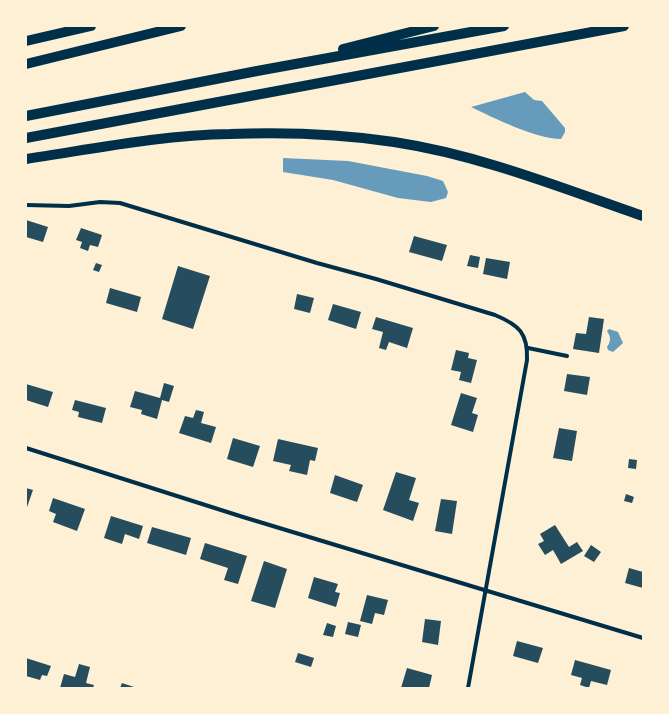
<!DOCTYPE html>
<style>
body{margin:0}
#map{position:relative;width:669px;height:714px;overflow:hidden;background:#fdf0d5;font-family:Commissioner,sans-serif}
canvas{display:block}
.frame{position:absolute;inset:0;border:27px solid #fdf0d5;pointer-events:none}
</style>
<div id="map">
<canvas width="669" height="714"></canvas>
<div class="frame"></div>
</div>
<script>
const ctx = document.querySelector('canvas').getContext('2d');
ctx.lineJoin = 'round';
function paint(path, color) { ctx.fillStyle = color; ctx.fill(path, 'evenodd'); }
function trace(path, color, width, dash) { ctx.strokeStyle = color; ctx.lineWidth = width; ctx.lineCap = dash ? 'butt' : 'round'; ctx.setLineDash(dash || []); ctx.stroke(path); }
paint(new Path2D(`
 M525,92L534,100L542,101L565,128V132L561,139C536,139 494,118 471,107Z
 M283,158L348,161L427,176L443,181L448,192L446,198L431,202L398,198L333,180L283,172Z
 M609,329L618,332L623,343L613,352L608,350L607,347C611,341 611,337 607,331Z`), '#669bbc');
paint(new Path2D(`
 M26,220L48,227L43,242L26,237Z
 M81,228L102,235L98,247L90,245L88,251L80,248L82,242L76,240Z
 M414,236L447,245L442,261L409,252Z
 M470,255L480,257L478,268L467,266Z
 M486,258L510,262L507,279L483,274Z
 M96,263L102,265L99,272L93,270Z
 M178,266L210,276L193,329L162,319Z
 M110,288L141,297L137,312L106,303Z
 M297,294L314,298L310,313L294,309Z
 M333,304L361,312L356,329L328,320Z
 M376,317L413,328L407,348L389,342L386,350L379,348L383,332L372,329Z
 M589,317L604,319L599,353L573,349L576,333L586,334Z
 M456,350L469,353L468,358L477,360L471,383L459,380L461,372L451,370Z
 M567,374L590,377L587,395L564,391Z
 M164,383L174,386L169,402L162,400L157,419L141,414L142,410L130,407L135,391L160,398Z
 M26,384L53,392L48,407L26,400Z
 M461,393L477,398L472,413L478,415L473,432L451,425Z
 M75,400L106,408L102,423L78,417L79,412L72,410Z
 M196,410L204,412L201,423L216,427L211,443L179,433L185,416L193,418Z
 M559,428L577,431L572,461L553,458Z
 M233,438L260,446L253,467L227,459Z
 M278,439L318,448L315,461L310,460L307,475L289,471L291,465L273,461Z
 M629,459L637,460L636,469L628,468Z
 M396,472L416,478L409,500L419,503L413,521L383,510Z
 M335,475L363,485L357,502L330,493Z
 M26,488L33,490L26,510Z
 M626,494L634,497L632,503L624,501Z
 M53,498L85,509L77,531L53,522L56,514L49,511Z
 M441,499L457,501L452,534L435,531Z
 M111,516L143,526L139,539L125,534L122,544L104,538Z
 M555,525L569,547L577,542L583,551L561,564L553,550L545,555L538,544L544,541L540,534Z
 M152,527L191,538L186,555L147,543Z
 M205,543L247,556L238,584L224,580L228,568L200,559Z
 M591,545L601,552L594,562L584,556Z
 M264,561L287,569L275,608L251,601Z
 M629,568L643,572V588L625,583Z
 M314,577L338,584L335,592L340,593L336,607L308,598Z
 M367,595L388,600L384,615L375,613L372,624L360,621Z
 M425,619L441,621L438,645L422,642Z
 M348,622L361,625L358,637L345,634Z
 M327,623L336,626L333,637L323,635Z
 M517,641L543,648L538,663L513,656Z
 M298,653L314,658L311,667L295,662Z
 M26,658L51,666L47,676L42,675L40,680L26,676Z
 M575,660L611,670L607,685L591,681L589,688L580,685L582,678L571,675Z
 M79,664L90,667L86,683L94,685L93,688H60L64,674L75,677Z
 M407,668L432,675L429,688H401Z
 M122,683L137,688H120Z`), '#264d5e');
trace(new Path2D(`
 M26,205L69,206L100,202L120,203L317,263L376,279L495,315C519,325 528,333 527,360L468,688
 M528,348L567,356
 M26,448L243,517L643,638`), '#003049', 4);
trace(new Path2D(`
 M26,41L91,26
 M343,49L434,26
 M26,64L181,26
 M26,116L257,71L504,26
 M26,138L624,26
 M26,159C93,149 162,135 230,134C284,132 341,134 394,142C480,155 562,188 643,216`), '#003049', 10);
</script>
